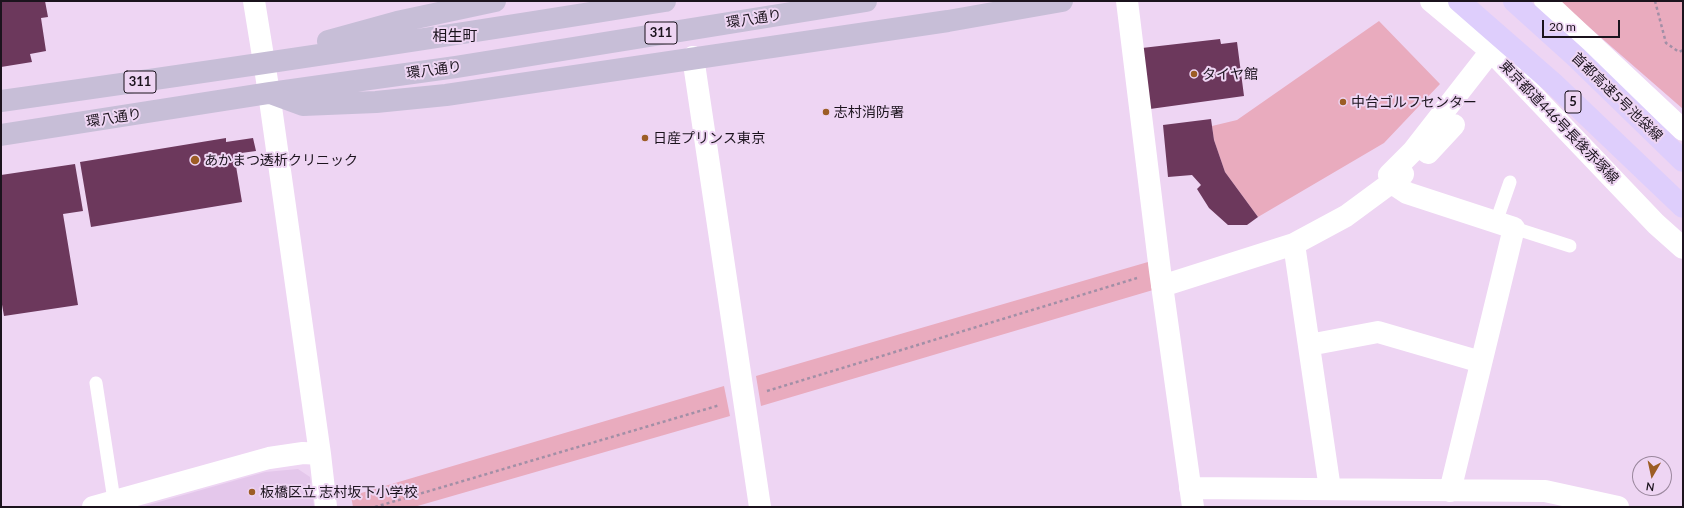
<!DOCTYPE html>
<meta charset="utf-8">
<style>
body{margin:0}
#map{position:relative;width:1684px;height:508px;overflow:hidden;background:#eed5f3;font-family:Lato,sans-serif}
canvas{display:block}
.frame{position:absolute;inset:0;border:2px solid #1b131d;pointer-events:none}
.north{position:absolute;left:1632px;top:456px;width:40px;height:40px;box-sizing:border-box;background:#eed5f3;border:1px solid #9a879d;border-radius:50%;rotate:189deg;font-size:11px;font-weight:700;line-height:16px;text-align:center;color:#1b131d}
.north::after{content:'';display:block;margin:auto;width:14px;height:18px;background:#9c5d25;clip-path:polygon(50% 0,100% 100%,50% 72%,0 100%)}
.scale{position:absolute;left:1542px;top:20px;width:78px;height:18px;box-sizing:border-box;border:2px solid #1b131d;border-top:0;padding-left:5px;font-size:12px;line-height:14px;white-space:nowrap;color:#1b131d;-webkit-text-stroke:3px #eed5f3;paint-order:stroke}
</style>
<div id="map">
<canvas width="1684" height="508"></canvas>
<div class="frame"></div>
<div class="north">N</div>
<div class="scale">20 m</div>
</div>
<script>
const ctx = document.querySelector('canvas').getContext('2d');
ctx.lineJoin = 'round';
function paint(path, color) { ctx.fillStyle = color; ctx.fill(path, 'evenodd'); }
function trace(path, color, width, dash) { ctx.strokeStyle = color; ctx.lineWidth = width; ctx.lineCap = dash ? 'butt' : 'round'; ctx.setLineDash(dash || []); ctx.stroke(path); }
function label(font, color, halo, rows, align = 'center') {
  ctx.font = font + ' Lato,"Noto Sans JP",sans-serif'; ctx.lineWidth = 4; ctx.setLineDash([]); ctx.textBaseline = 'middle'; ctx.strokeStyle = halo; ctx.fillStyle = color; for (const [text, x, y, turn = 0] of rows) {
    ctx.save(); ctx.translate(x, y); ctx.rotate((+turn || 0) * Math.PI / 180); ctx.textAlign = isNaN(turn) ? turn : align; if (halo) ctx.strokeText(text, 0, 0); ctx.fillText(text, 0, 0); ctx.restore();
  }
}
paint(new Path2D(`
 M298,469L310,477L314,507H141L265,472Z`), '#e4c7eb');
paint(new Path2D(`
 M1559,1H1683V109Z
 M1379,21L1440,84L1384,143L1258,217L1225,172L1214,140L1212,126L1237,120Z
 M1148,262L1153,290L761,406L756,376Z
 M724,386L730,416L414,507H353L351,496Z`), '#e9abbe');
paint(new Path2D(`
 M1,1H45L48,17L41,18L46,51L30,54L32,62L1,67Z
 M1220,39L1221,44L1237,42L1244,96L1150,109L1142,48Z
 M1211,119L1214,140L1225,172L1258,217L1247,225H1228L1209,208L1197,189L1201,185L1192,175L1168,177L1163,125Z
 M226,138V142L253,138L256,151L234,154L242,202L91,227L80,162Z
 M75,164L83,211L63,214L78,305L4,316L1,299V175Z`), '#6c385c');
trace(new Path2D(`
 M1655,1L1666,43L1679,52L1683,50
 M767,391L1137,278
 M375,507L720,405`), '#a28fa6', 2.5, [3, 3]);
trace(new Path2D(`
 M1496,222L1510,182
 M1514,228L1570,246
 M96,383L114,500`), '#fff', 13);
trace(new Path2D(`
 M254,1L269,93L320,454L326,507
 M1127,1L1160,271L1193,507
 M693,57L760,507
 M1428,153L1454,125
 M1294,244L1330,489
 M1162,286L1294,244L1346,216L1403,174
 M1309,345L1378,332L1481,362
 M1190,488L1545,491L1618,507
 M1450,491L1514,228L1407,193L1392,183L1389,175L1413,151L1491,51
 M93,507L269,458L303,453L320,454`), '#fff', 22);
trace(new Path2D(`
 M1431,1L1491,51L1656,224L1683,248
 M1545,1L1683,130`), '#fff', 22);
trace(new Path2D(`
 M328,41L397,22L495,1
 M273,94L303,105L376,102L446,95L948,21L1062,1
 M1,101C223,70 444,37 665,1
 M1,135L269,93L456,67L866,1`), '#c7bed7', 22);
trace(new Path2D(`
 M1459,1L1553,83L1683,207
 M1514,1L1576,57L1683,161`), '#decefc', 22);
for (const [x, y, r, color] of [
 [1194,74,4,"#9c5d25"],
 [1343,102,4,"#9c5d25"],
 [826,112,4,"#9c5d25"],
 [645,138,4,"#9c5d25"],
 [195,160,5,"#9c5d25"],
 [252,492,4,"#9c5d25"]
]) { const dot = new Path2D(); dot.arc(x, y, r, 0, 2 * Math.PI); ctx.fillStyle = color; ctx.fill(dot); trace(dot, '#eed5f3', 1.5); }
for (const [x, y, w] of [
 [661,33,32],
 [140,82,32],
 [1573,102,16]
]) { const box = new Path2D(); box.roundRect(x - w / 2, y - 11, w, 22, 3); ctx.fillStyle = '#eed5f3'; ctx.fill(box); trace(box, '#1b131d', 1); }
label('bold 13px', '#1b131d', null, [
 ["311",661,33],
 ["311",140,82],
 ["5",1573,102]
]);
label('14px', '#1b131d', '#eed5f3', [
 ["環八通り",754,19,-9],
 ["環八通り",434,70,-8],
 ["首都高速5号池袋線",1617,97,44],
 ["環八通り",114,118,-9],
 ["東京都道446号長後赤塚線",1559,122,46]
]);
label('14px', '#1b131d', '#eed5f3', [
 ["タイヤ館",1202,74],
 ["中台ゴルフセンター",1351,102],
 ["志村消防署",834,112],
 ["日産プリンス東京",653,138],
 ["あかまつ透析クリニック",204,160],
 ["板橋区立 志村坂下小学校",260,492]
], 'left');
label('15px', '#1b131d', '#eed5f3', [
 ["相生町",455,36]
]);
</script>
